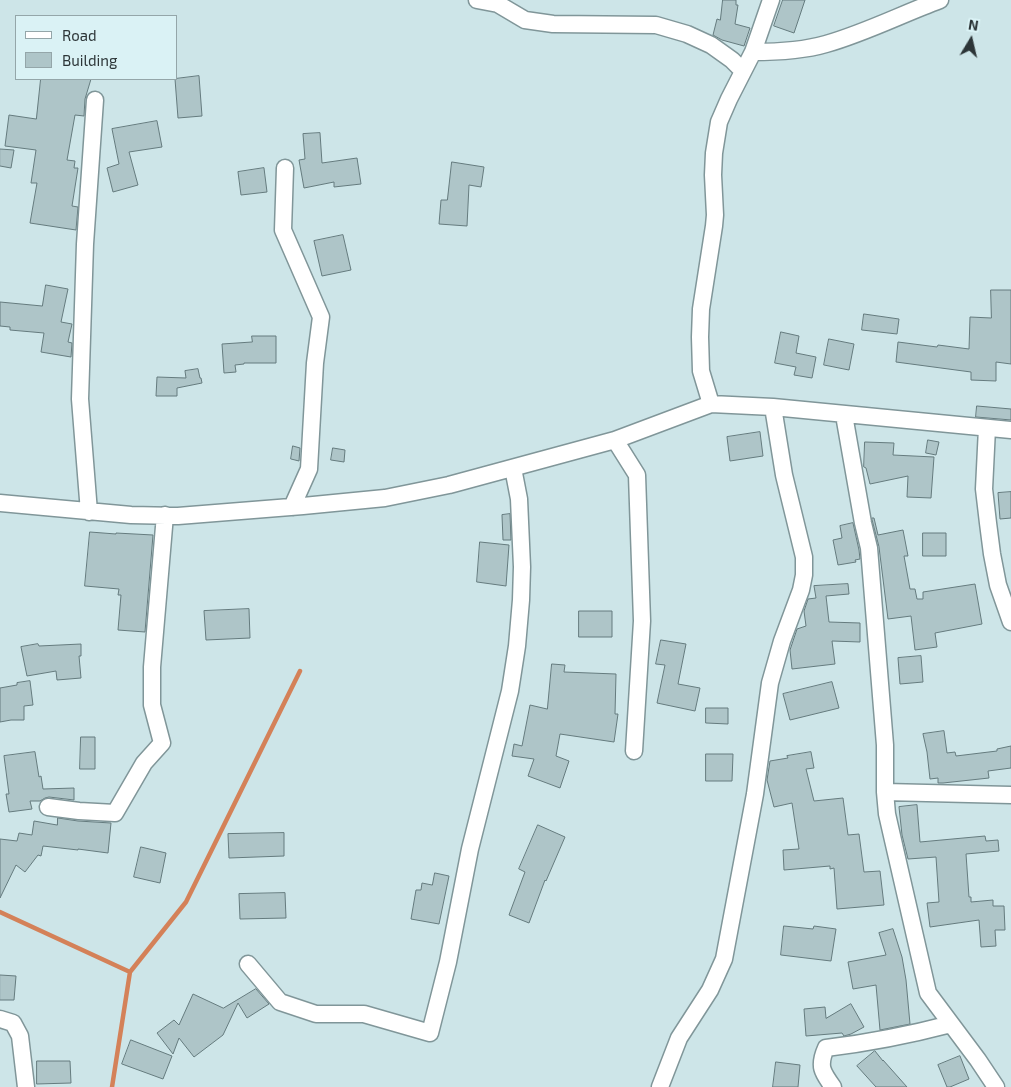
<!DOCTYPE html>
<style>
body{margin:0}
#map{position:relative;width:1011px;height:1087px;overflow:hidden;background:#cde5e8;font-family:"Exo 2",sans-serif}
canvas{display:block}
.legend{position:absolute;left:15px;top:15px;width:162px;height:65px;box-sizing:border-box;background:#daf2f5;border:1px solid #94a6a9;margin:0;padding:6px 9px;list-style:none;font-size:15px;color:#2c3537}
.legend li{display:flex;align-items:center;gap:10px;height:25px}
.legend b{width:25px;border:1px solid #94a6a9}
.north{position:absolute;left:946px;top:15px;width:50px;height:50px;-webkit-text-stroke:4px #daf2f5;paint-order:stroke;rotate:9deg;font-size:14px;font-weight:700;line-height:20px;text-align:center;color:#2c3537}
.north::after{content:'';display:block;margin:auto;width:18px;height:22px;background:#2c3537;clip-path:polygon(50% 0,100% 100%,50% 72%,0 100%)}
</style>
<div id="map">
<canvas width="1011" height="1087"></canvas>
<ul class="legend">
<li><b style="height:6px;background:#fff"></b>Road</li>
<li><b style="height:14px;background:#aec5c8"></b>Building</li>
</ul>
<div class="north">N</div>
</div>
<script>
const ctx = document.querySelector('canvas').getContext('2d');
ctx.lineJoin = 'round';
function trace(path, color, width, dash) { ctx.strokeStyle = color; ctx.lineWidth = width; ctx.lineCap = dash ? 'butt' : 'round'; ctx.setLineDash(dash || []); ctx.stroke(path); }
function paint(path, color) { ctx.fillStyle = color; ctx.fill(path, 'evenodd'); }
trace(new Path2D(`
 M0,912L130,972
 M112,1087L130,972L186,902L300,671`), '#d48158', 4.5);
const building = new Path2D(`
 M723,0H736V5H738L735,24L750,28L744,46L722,40L713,35L717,19L720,20Z
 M783,0H805L794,33L774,26Z
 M199,76L202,116L178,118L175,79Z
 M41,79H91L85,99L84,116L75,115L67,160L75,161L74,168H78L72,206L78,207L76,230L30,223L37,183H31L36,150L5,146L9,115L36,119Z
 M157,121L162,147L129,152L138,185L113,192L107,168L119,164L112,129Z
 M320,133L322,163L357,158L361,184L334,187V182L304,188L299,160L305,159L303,134Z
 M0,149L14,150L11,168L0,166Z
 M452,162L484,167L481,187L469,185L467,226L439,224L441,200H447Z
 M264,168L267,192L241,195L238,172Z
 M343,235L351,270L322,276L314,241Z
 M46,285L68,289L61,322L72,324L68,342L72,343L71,357L41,352L44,333L10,330V327L0,326V302L42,306Z
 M991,290H1011V364L996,362V381L971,380V372L896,362L898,342L937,347L938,345L969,349L970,317L991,318Z
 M864,314L899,319L897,334L862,330Z
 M781,332L799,336L796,353L816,357L812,378L794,375L796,367L775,363Z
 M252,336H276V363H244V364L235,365L236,372L224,373L222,344L252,342Z
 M829,339L854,344L849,370L824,365Z
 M198,369L200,378H201L202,383L177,388V396H156L157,377L186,378L185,371Z
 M977,406L1011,409V420L976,417Z
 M760,432L763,456L730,461L727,437Z
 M928,440L939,442L936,455L926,453Z
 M865,442L894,443L893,455L934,457L931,498L907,497L908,476L870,484L866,468L864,467Z
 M293,446L300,448L299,461L291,459Z
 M333,448L345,450L344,462L331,460Z
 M1011,492V518L1000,519L998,493Z
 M510,514L511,540H503L502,515Z
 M872,518H874L878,535L903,530L908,556H904L910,589H915L917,599H923V592L975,584L982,624L935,633L937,647L915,650L911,616L888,619L879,547Z
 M853,523L859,550L860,559L855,560L856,562L838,565L833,540L842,538L840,526Z
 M90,532L116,534V533L153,535L145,632L118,630L121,595H118L119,589L85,586Z
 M923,533H946V556H923Z
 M480,542L509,545L506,586L477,582Z
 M848,584L849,594L826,596L829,622L860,623V642L832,641L835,664L792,669L790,650L797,629L806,626L804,611L808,599L816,598L814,586Z
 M249,609L250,638L206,640L204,611Z
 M579,611H612V637H579Z
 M661,640L686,644L678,684L700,688L695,711L657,703L665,665L656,664Z
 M38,644L39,646L81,644V656H79L81,678L57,680L56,671L27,676L21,647Z
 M921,656L923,682L900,684L898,658Z
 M552,664L565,665L564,672L616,674L615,714H618L614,742L560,734L556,756L569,761L560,788L528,776L534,759L512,756L514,744L522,746L530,705L547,709Z
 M30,681L33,705L24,706V720H11L0,722V688L17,685V683Z
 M832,682L839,708L790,720L783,694Z
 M706,708H728V724L706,723Z
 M944,731L947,753L955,752L956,756L997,751V749L1011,746V768L988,771L989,778L943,783H938V778L930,779L927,752L923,734Z
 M81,737H95V769H80Z
 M35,752L39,777L41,776L43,789L74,788V800L49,797L45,798L40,801H30L32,809L9,812L6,794H9L4,756Z
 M811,752L814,768L806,769L814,801L843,798L848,835L859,834L864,872L880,871L884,905L837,909L834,868L830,869V866L784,870L783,850L799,849L792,803L774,807L767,780L770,761L788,758L787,756Z
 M706,754H733L732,781H706Z
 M917,805L920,842L985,836L986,841L998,840L999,851L966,854L969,897H971V902L993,900V906H1004L1005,930H995L996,946L981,947L979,920L930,927L927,903L939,902L936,857L908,859L902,835L899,807Z
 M58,818L78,821L111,823L108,853L78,849V850L43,846L41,856L38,855L25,872L16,865L0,898V839L17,841L19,833L32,835L34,821L57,825Z
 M538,825L565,837L546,881L545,880L529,923L509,915L525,872L519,869Z
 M284,833V856L229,858L228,834Z
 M141,847L166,853L160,883L134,877Z
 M435,873L449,876L439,924L411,919L416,890H421L422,883L432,885Z
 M285,893L286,918L240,919L239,894Z
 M784,926L813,929L814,926L836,929L831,961L781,955Z
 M893,929L902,957L906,980L910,1024L880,1030L876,985L853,989L848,962L886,955L879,933Z
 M0,975L16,976L14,1000H0Z
 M256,989L269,1004L247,1018L238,1003L223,1035L194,1057L179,1038L173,1054L157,1033L174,1020L179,1025L193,994L223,1008Z
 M851,1004L864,1027L851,1034L844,1036L842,1033L806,1036L804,1009L825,1007L826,1018Z
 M131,1040L172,1056L163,1079L122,1064Z
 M875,1051L883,1061V1060L907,1087H876L857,1066Z
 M960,1056L969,1079L950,1087H947L938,1065Z
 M37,1061H70L71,1083L37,1084Z
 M776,1062L800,1065L798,1087H773Z`);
paint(building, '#aec5c8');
trace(building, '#657b7e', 1);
const minor = new Path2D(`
 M477,0L498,4L525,20L553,24L656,25L687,34L711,45L732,60L743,71
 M753,52C777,52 802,51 826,44C865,33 902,14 940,0
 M285,168L283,230L321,317L315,363L309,469L292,507
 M711,404L701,371L700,337L701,309L714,226L715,215L713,175L714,153L719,122L729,99L753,52L771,0
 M844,415L863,523L869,548L885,745V792L887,814L928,993L978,1060L996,1087
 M987,428L984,489L988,523L992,554L998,585L1011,622
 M615,440L637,475L642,621L634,751
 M0,503L131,515L178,516L303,506L385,498L449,485L615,440L711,404L773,407L1011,430
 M89,512L80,399L85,244L95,100
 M885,792L1011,795
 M48,807L79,811L115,813L144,763L162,743L152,705V667L165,515
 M248,964L280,1002L316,1014H364L430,1033L448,962L470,849L510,691L517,646L521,600L522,567L519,499L513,468
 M0,1019L13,1023L20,1036L26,1087
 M660,1087L679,1038L710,990L724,959L755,794L770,683L782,641L801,590L804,575V557L784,475L773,407
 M833,1087C822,1072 818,1066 826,1048C868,1043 909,1035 951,1024`);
trace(minor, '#809699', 19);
trace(minor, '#fff', 16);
</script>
